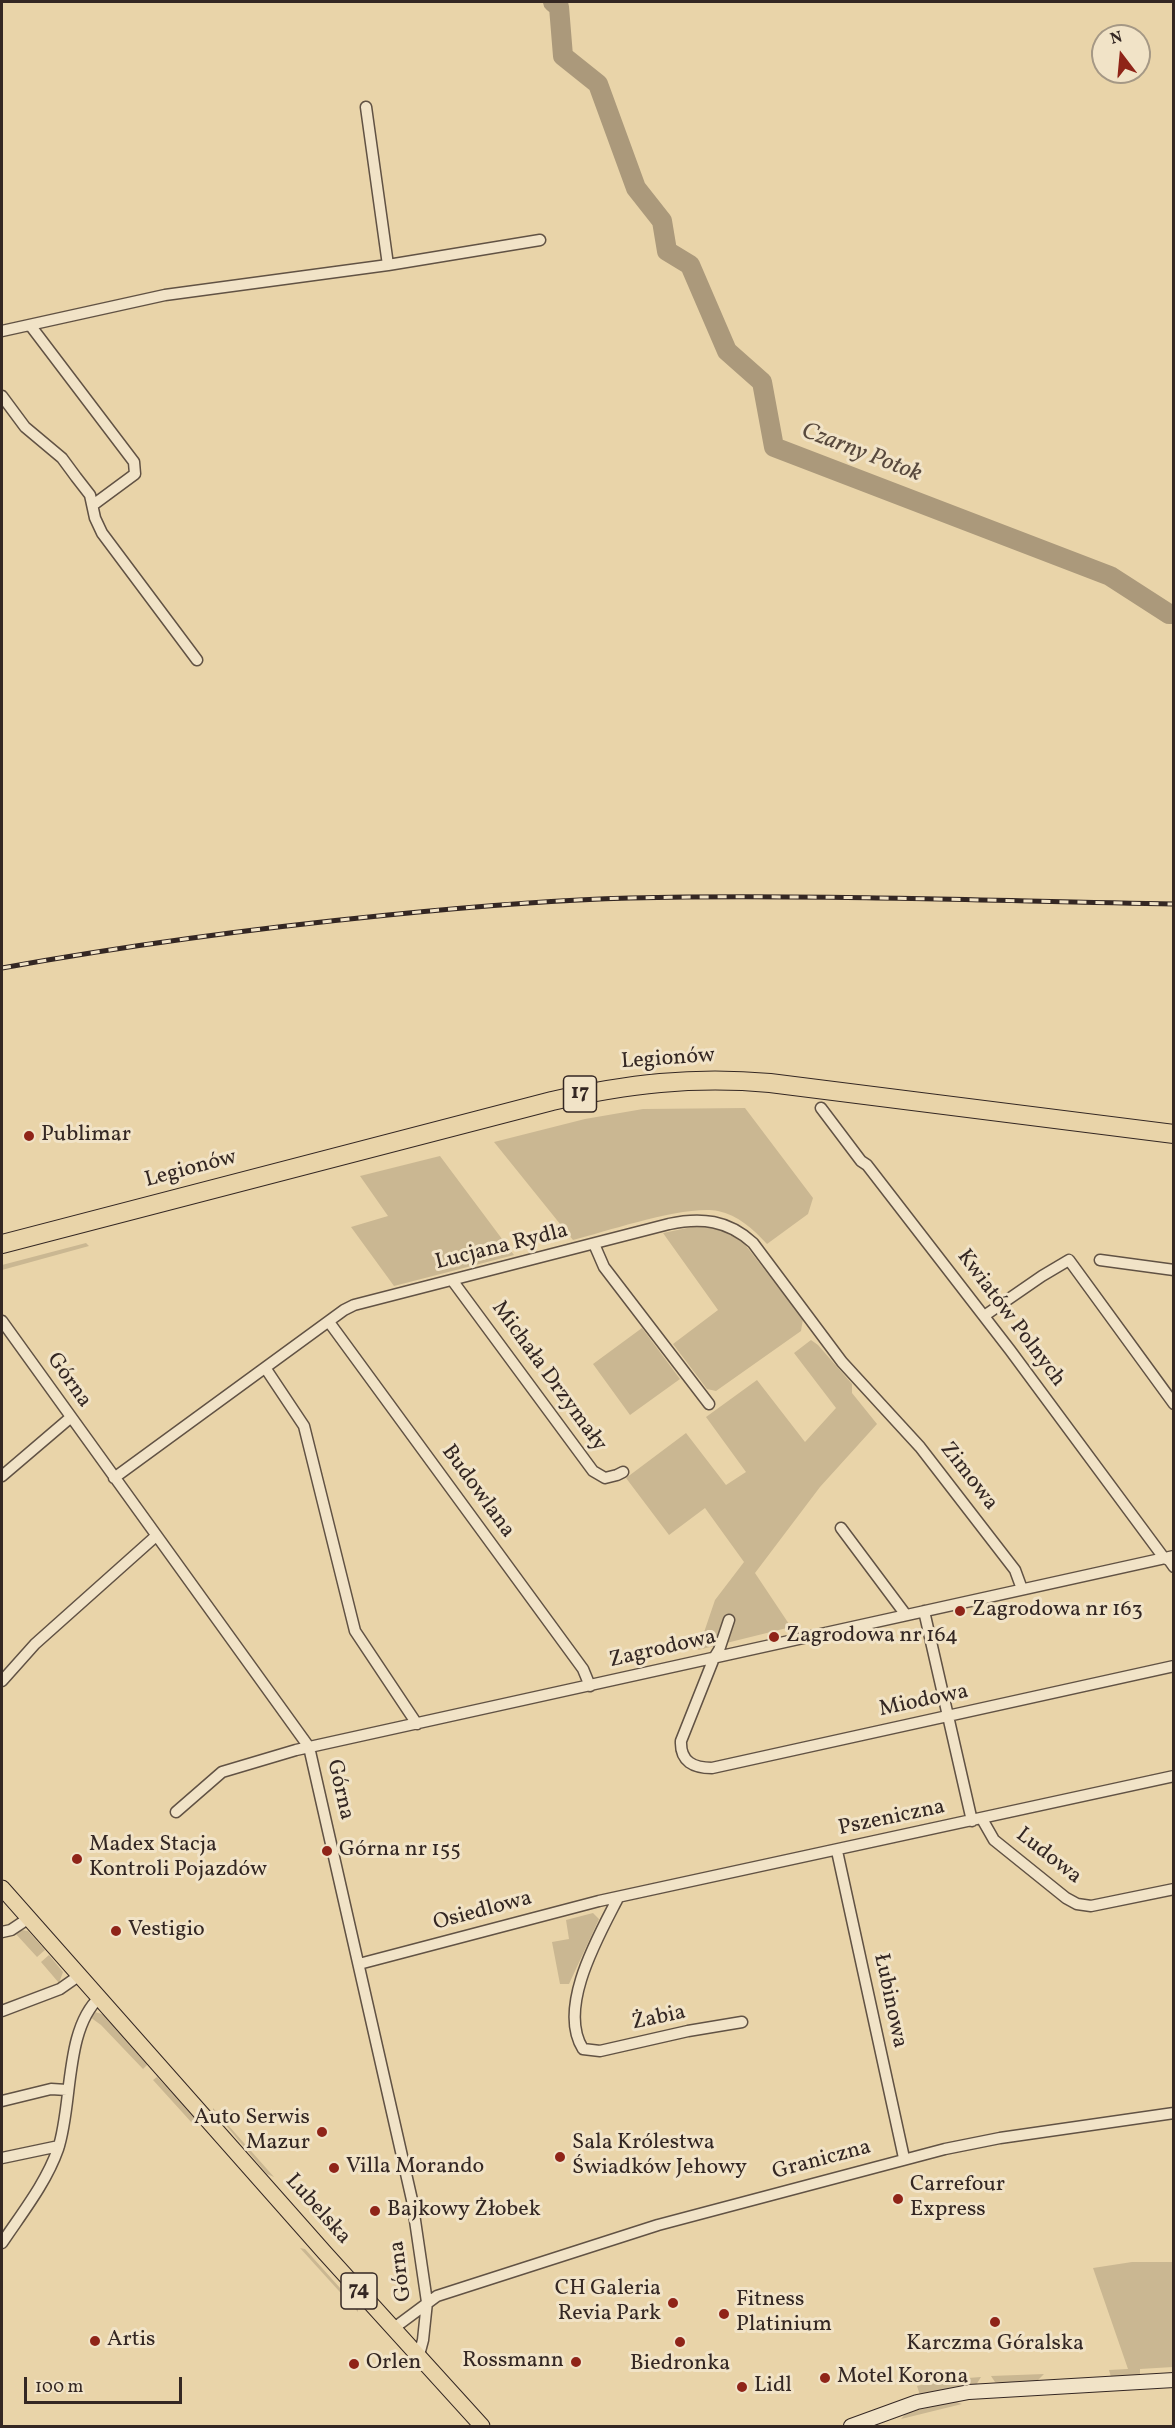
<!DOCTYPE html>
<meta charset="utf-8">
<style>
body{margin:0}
#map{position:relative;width:1175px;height:2428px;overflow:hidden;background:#e9d4a9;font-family:Vollkorn,serif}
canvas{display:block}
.frame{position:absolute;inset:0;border:3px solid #342723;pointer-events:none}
.north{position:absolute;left:1091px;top:24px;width:60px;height:60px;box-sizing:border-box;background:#f1e3c7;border:2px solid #a59885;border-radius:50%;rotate:344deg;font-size:16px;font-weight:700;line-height:24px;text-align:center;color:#342723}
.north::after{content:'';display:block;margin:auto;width:21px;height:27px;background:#8f2418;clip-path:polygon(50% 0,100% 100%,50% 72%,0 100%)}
.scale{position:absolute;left:24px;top:2377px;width:158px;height:27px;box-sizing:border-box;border:3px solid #342723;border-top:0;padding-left:8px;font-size:18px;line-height:21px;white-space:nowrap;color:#342723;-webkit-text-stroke:4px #f1e3c7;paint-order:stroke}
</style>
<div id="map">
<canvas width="1175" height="2428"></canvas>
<div class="frame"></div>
<div class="north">N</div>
<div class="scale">100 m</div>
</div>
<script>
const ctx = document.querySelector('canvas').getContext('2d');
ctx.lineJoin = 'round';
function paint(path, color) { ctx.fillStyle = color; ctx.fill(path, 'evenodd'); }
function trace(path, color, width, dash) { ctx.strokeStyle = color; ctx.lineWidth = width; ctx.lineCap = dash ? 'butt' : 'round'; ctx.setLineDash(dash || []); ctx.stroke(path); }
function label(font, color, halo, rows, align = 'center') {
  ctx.font = font + ' Vollkorn,serif'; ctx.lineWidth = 6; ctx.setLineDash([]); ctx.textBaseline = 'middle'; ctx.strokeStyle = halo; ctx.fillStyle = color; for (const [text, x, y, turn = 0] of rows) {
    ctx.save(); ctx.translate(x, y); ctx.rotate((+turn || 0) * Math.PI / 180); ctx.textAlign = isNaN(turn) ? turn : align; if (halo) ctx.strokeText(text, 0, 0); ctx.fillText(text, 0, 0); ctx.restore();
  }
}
paint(new Path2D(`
 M745,1108L813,1198L808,1214L767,1244C753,1229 738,1215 718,1211C684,1205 609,1231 573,1240L494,1142L585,1119L643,1109Z
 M440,1156L514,1255L394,1286L351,1227L388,1216L360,1176Z
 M697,1226L715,1227L743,1242L803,1319L801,1331L716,1391L707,1389L673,1344L718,1310L663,1233Z
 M86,1243L89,1246L2,1270V1265Z
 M642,1328L680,1379L630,1415L593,1364Z
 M811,1340L818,1345L852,1384V1393L877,1424L820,1487L755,1573L791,1627L698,1650L715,1600L744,1562L705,1508L669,1535L626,1478L686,1433L726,1485L746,1472L706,1417L757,1380L805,1442L836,1408L794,1353Z
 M593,1913L599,1919L569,1984H560L552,1942L569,1939L566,1920Z
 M22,1930L28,1931L45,1950L37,1957L15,1933Z
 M49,1955L63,1972L59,1983L41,1962Z
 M95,2012L105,2015L148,2064L143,2069L101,2025L90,2017Z
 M157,2077L195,2116L192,2123L153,2080Z
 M213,2108L274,2177L267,2174L213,2110Z
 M300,2248L305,2249L358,2308V2312Z
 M1132,2262H1173V2367L1140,2369V2375L1111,2377L1109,2370L1128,2369L1093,2268Z
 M1044,2374L1037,2381L999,2383L995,2382L991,2376Z
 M981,2377L976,2385L920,2395L917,2386L942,2380Z
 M954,2401L962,2404L901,2419L906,2413Z`), '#cab792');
trace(new Path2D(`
 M553,2L559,7L563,56L598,84L636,188L662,221L667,251L690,265L727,351L762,382L774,447L1110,576L1169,614H1174`), '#ab997b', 20);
const street = new Path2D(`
 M366,107L388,265
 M30,325L134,462L135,474L93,505
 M2,331L165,295L388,265L540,240
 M2,396L25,427L62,458L76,477L90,495L95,518L102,533L197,660
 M821,1108L861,1161L867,1165L1010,1350L1164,1558L1169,1560L1174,1567
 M594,1244L604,1267L709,1404
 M1100,1260L1174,1270
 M452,1280L593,1471L605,1478L617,1475L623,1472
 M984,1316L1042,1276L1069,1260L1174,1404
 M2,1321L309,1747L412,2200L427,2302L423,2340L419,2355
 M329,1322L583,1669L590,1686
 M266,1369L304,1426L355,1631L417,1724
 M2,1476L70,1418
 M114,1478L344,1310L354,1305L669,1224C701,1217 728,1220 753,1243L842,1362L920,1447L1015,1570L1022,1589
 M841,1528L906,1615
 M924,1611L972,1821
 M729,1620L719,1650L714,1658L681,1741C680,1762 694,1768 712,1768L1174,1666
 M2,1681L35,1644L156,1536
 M176,1812L222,1772L296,1750L1174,1556
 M982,1819L994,1840L1066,1898L1077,1904L1091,1906L1174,1889
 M837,1851L904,2158
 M618,1898C598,1937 557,2008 583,2049L600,2051L688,2031L742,2022
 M2,1932L11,1930L29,1918
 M359,1964L599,1901L1174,1776
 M2,2011L60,1989L80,1975
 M2,2101L51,2089L67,2090
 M2,2158L59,2146
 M2,2243C22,2213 46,2183 58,2149C73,2105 64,2029 100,1997
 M394,2328L437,2296L658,2225L945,2149L1000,2138L1174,2113`);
const secondary = new Path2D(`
 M851,2426L917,2402L969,2392L1174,2380`);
const primary = new Path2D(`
 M2,1888L325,2253L482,2426`);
const highway = new Path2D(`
 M2,1244L552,1101C627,1084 693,1076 770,1083L1174,1134`);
trace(street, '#615244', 13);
trace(secondary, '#342723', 16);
trace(primary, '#342723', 17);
trace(highway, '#342723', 20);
trace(street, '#f1e3c7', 10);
trace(secondary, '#f1e3c7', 14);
trace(primary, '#e9d4a9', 15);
trace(highway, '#e9d4a9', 18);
const rail = new Path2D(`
 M2,968C129,945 258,928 388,915C468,907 549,900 630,898C811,894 992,901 1174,904`);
trace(rail, '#342723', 5);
trace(rail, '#f1e3c7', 3, [9]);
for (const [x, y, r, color] of [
 [29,1136,6,"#8f2418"],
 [960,1611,6,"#8f2418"],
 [774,1637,6,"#8f2418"],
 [327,1851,6,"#8f2418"],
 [77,1859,6,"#8f2418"],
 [116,1931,6,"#8f2418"],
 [322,2132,6,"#8f2418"],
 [560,2157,6,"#8f2418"],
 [334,2168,6,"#8f2418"],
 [898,2199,6,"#8f2418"],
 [375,2211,6,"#8f2418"],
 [673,2303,6,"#8f2418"],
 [724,2314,6,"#8f2418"],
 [995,2322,6,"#8f2418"],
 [95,2341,6,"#8f2418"],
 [680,2342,6,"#8f2418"],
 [576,2362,6,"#8f2418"],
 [354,2364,6,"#8f2418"],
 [825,2378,6,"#8f2418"],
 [742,2387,6,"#8f2418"]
]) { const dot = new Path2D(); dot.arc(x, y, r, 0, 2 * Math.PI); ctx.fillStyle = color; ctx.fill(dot); trace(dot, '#f1e3c7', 2); }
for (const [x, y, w] of [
 [580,1094,33],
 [359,2291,36]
]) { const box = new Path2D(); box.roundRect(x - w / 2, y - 18, w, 36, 4.5); ctx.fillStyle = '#f1e3c7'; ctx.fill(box); trace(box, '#342723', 1.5); }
label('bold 21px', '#342723', null, [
 ["17",580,1094],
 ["74",359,2291]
]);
label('22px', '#342723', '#f1e3c7', [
 ["Legionów",668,1060,-4],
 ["Legionów",191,1170,-15],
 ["Lucjana Rydla",502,1248,-14],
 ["Kwiatów Polnych",1010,1319,53],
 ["Michała Drzymały",548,1377,54],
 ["Górna",68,1381,55],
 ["Zimowa",968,1477,52],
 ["Budowlana",477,1492,54],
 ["Zagrodowa",663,1650,-13],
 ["Miodowa",924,1702,-12],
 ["Górna",339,1790,77],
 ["Pszeniczna",892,1819,-12],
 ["Ludowa",1048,1857,38],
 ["Osiedlowa",483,1912,-15],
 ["Łubinowa",889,2001,78],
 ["Żabia",659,2019,-12],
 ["Graniczna",822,2161,-15],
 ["Lubelska",317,2210,48],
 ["Górna",402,2271,-97]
]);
label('22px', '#342723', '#f1e3c7', [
 ["Publimar",41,1136],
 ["Zagrodowa nr 163",972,1611],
 ["Zagrodowa nr 164",786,1637],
 ["Madex Stacja",89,1846],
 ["Kontroli Pojazdów",89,1871],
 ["Górna nr 155",339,1851],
 ["Vestigio",128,1931],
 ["Auto Serwis",310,2119,"right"],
 ["Mazur",310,2144,"right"],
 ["Sala Królestwa",572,2144],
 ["Świadków Jehowy",572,2169],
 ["Villa Morando",346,2168],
 ["Carrefour",910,2186],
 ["Express",910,2211],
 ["Bajkowy Żłobek",387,2211],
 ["CH Galeria",661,2290,"right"],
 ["Revia Park",661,2315,"right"],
 ["Fitness",736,2301],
 ["Platinium",736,2326],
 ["Artis",107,2341],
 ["Karczma Góralska",995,2345,"center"],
 ["Rossmann",564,2362,"right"],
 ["Orlen",366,2364],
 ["Biedronka",680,2365,"center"],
 ["Motel Korona",837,2378],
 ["Lidl",754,2387]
], 'left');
label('italic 24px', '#58493d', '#f1e3c7', [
 ["Czarny Potok",861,454,21]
]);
</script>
